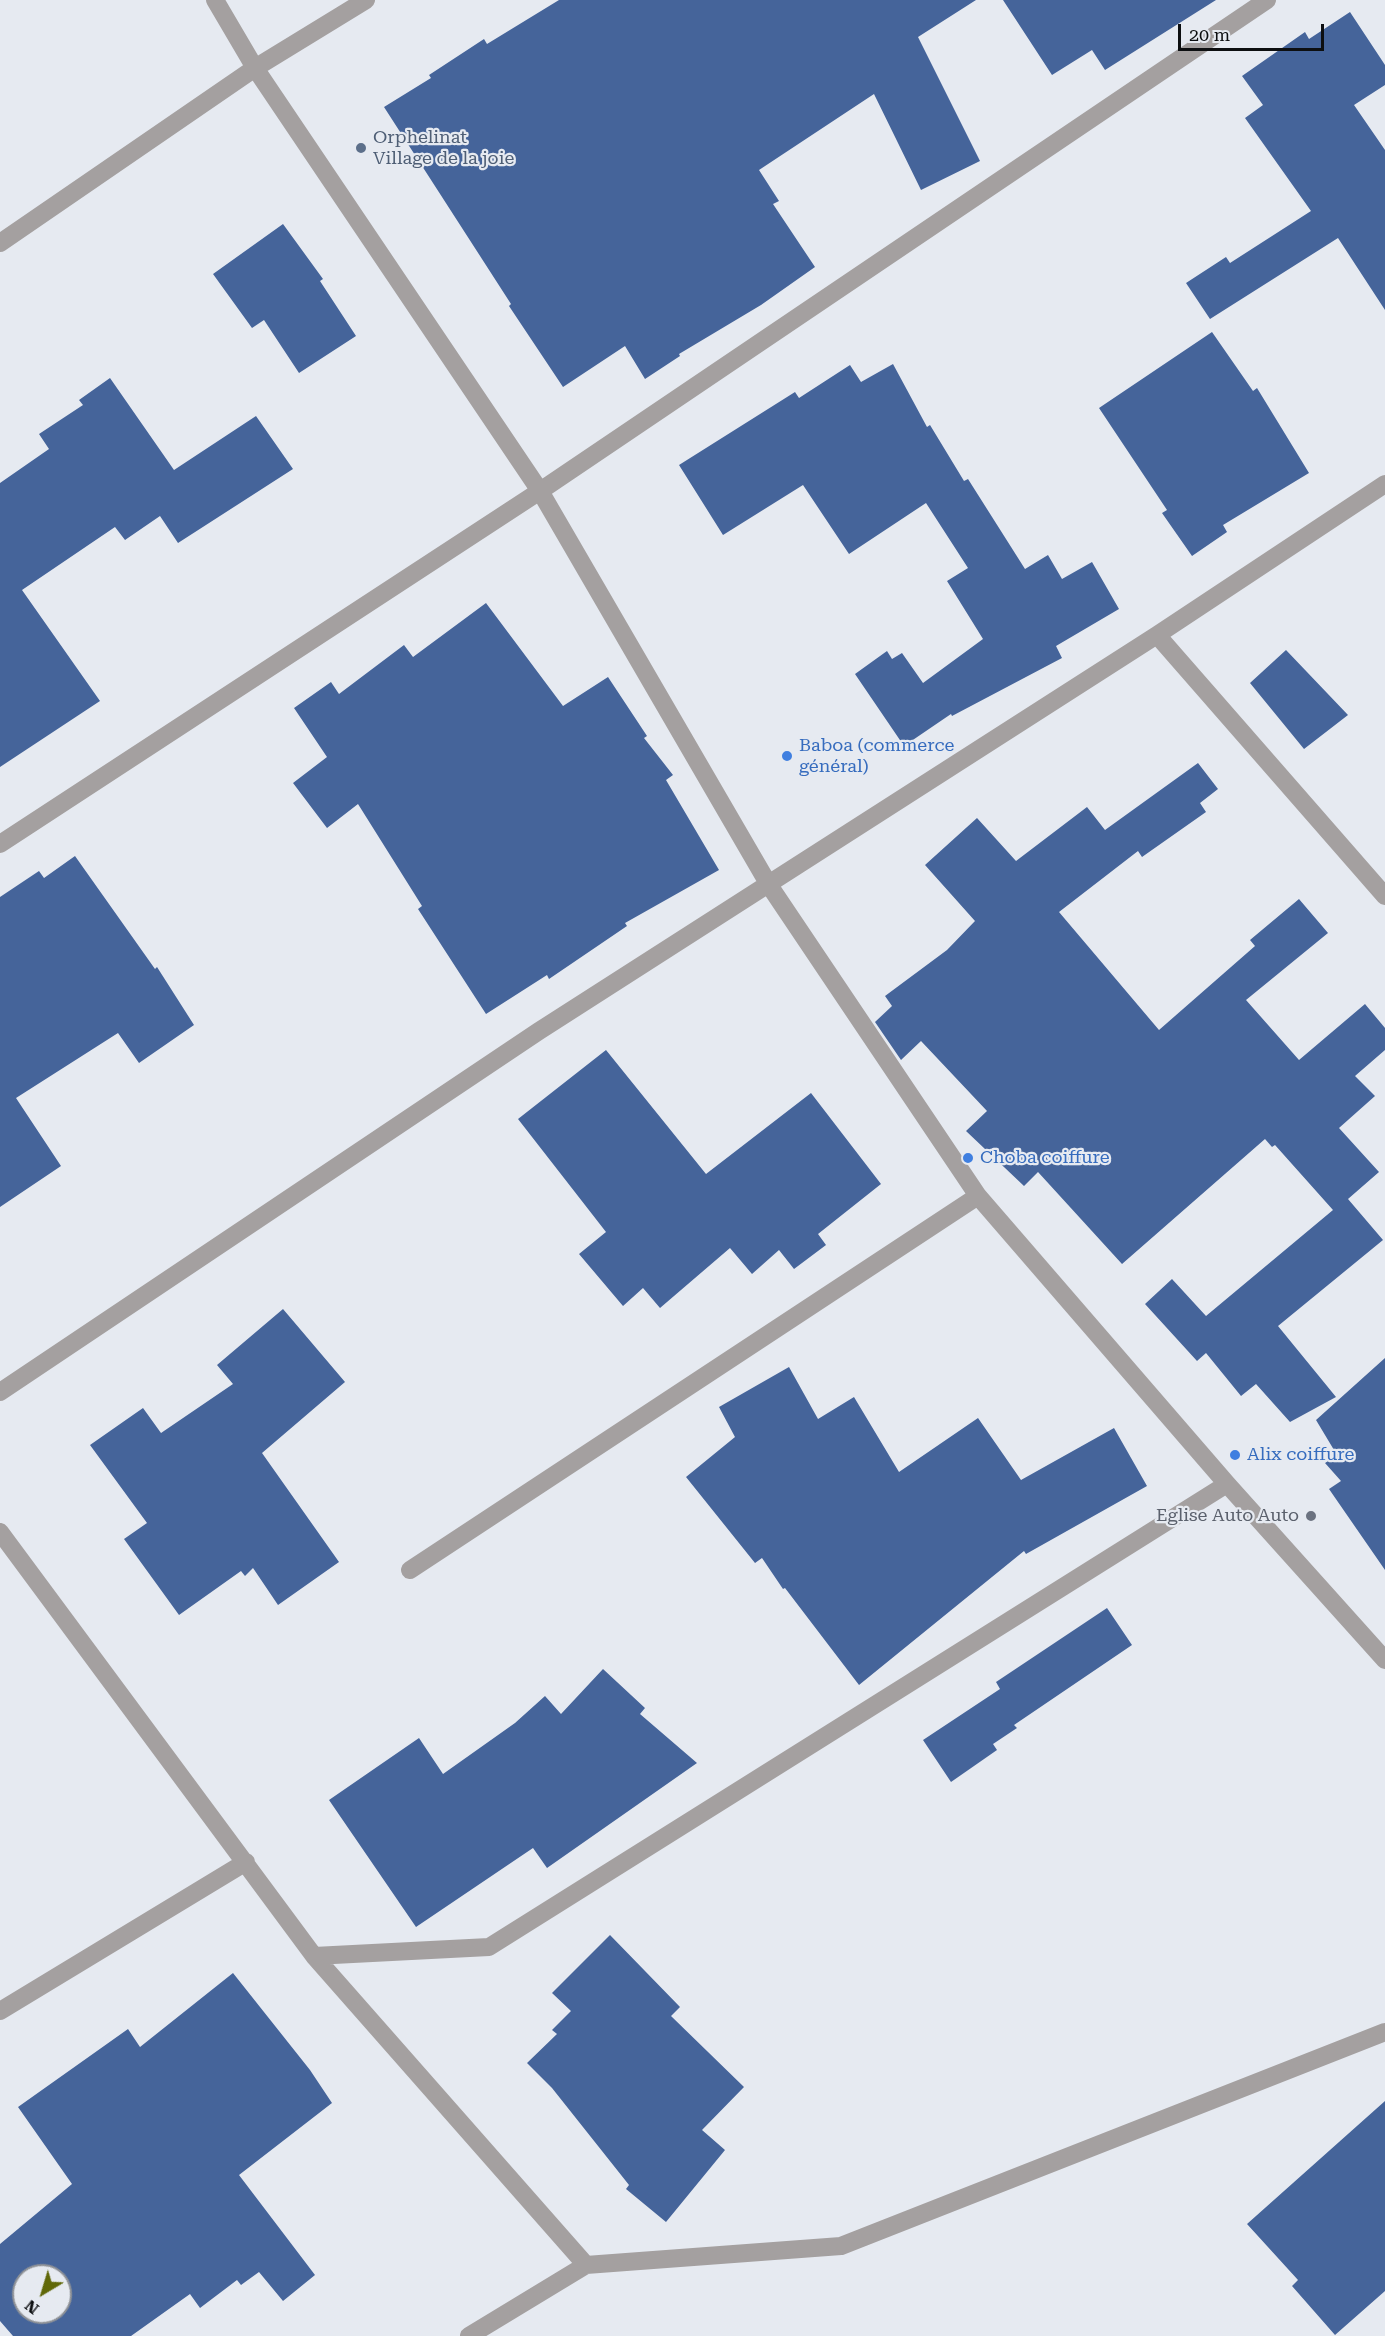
<!DOCTYPE html>
<meta charset="utf-8">
<style>
body{margin:0}
#map{position:relative;width:1385px;height:2336px;overflow:hidden;background:#e6eaf1;font-family:"Roboto Serif",serif}
canvas{display:block}
.north{position:absolute;left:12px;top:2264px;width:60px;height:60px;box-sizing:border-box;background:#e6eaf1;border:2px solid #8f9297;border-radius:50%;rotate:218deg;font-size:16px;font-weight:700;line-height:24px;text-align:center;color:#0d0f11}
.north::after{content:'';display:block;margin:auto;width:21px;height:27px;background:#606809;clip-path:polygon(50% 0,100% 100%,50% 72%,0 100%)}
.scale{position:absolute;left:1178px;top:24px;width:146px;height:27px;box-sizing:border-box;border:3px solid #0d0f11;border-top:0;padding-left:8px;font-size:18px;line-height:21px;white-space:nowrap;color:#0d0f11;-webkit-text-stroke:4px #e6eaf1;paint-order:stroke}
</style>
<div id="map">
<canvas width="1385" height="2336"></canvas>
<div class="north">N</div>
<div class="scale">20 m</div>
</div>
<script>
const ctx = document.querySelector('canvas').getContext('2d');
ctx.lineJoin = 'round';
function paint(path, color) { ctx.fillStyle = color; ctx.fill(path, 'evenodd'); }
function trace(path, color, width, dash) { ctx.strokeStyle = color; ctx.lineWidth = width; ctx.lineCap = dash ? 'butt' : 'round'; ctx.setLineDash(dash || []); ctx.stroke(path); }
function label(font, color, halo, rows, align = 'center') {
  ctx.font = font + ' "Roboto Serif",serif'; ctx.lineWidth = 4.5; ctx.setLineDash([]); ctx.textBaseline = 'middle'; ctx.strokeStyle = halo; ctx.fillStyle = color; for (const [text, x, y, turn = 0] of rows) {
    ctx.save(); ctx.translate(x, y); ctx.rotate((+turn || 0) * Math.PI / 180); ctx.textAlign = isNaN(turn) ? turn : align; if (halo) ctx.strokeText(text, 0, 0); ctx.fillText(text, 0, 0); ctx.restore();
  }
}
paint(new Path2D(`
 M559,0H976L918,37L980,161L921,190L874,94L759,170L779,201L773,204L815,267L761,305L679,354L680,356L645,379L625,346L563,387L509,306L511,304L384,107L431,78L429,75L484,39L487,44Z
 M1003,0H1216L1105,70L1092,50L1052,75Z
 M1350,12L1385,65V85L1354,105L1385,150V310L1338,238L1210,319L1186,283L1226,257L1230,263L1311,211L1245,118L1263,105L1242,76L1305,32L1309,39Z
 M283,224L323,279L320,281L356,336L299,373L264,320L252,328L213,274Z
 M1212,332L1253,391L1257,388L1309,473L1223,525L1227,532L1192,556L1162,513L1167,510L1099,408Z
 M893,364L927,427L930,425L964,481L968,479L1025,569L1048,555L1062,579L1092,562L1119,609L1056,646L1062,658L952,716L951,714L904,746L855,674L887,651L892,659L902,653L923,683L983,639L947,581L968,568L926,503L849,554L803,485L723,535L679,465L795,392L799,398L850,365L861,382Z
 M110,378L174,470L256,416L293,469L178,543L160,516L125,540L115,527L22,590L100,701L0,767V483L49,449L39,434L83,405L79,400Z
 M486,603L563,706L608,677L647,736L644,738L673,775L666,780L719,870L625,923L627,926L549,979L547,975L486,1014L418,909L422,906L358,804L327,828L293,783L327,757L294,708L331,682L339,694L404,645L413,657Z
 M1286,650L1348,715L1304,749L1250,683Z
 M1198,763L1218,789L1200,803L1206,812L1142,857L1138,851L1059,912L1159,1030L1255,946L1250,940L1299,899L1328,933L1246,1000L1299,1060L1365,1004L1385,1028V1050L1355,1076L1375,1096L1339,1128L1379,1172L1348,1199L1383,1240L1278,1326L1336,1397L1290,1422L1256,1384L1241,1396L1206,1353L1197,1361L1145,1304L1172,1279L1206,1316L1333,1210L1275,1145L1272,1147L1265,1139L1122,1264L1038,1172L1024,1186L966,1131L987,1111L921,1041L901,1060L875,1022L892,1006L885,996L947,950L975,921L925,865L977,818L1016,861L1087,807L1105,830Z
 M75,856L155,969L157,967L194,1025L139,1063L118,1033L16,1098L61,1166L0,1207V897L39,871L44,878Z
 M606,1050L706,1174L811,1093L881,1184L818,1234L826,1245L794,1269L779,1250L752,1274L730,1248L660,1308L643,1288L623,1306L579,1254L606,1232L518,1119Z
 M283,1309L345,1382L262,1453L339,1562L278,1605L253,1568L245,1576L241,1571L179,1615L124,1539L147,1523L90,1445L143,1408L161,1433L233,1384L217,1365Z
 M1385,1358V1570L1329,1489L1341,1481L1325,1463L1337,1455L1316,1420Z
 M789,1367L818,1419L854,1397L899,1472L978,1418L1021,1480L1114,1428L1147,1486L1026,1554L1024,1551L859,1685L785,1588L783,1589L762,1558L755,1563L686,1477L735,1437L719,1407Z
 M1107,1608L1132,1645L1014,1725L1017,1728L993,1744L997,1750L951,1782L923,1740L1000,1689L996,1682Z
 M603,1669L645,1708L640,1714L697,1763L547,1868L533,1848L416,1927L329,1800L419,1738L443,1774L515,1723L545,1696L561,1714Z
 M610,1935L680,2007L671,2016L744,2087L702,2130L725,2150L666,2222L626,2189L629,2185L552,2088L527,2063L557,2034L552,2030L571,2011L552,1993Z
 M233,1973L310,2070L332,2103L239,2175L315,2275L283,2301L259,2272L241,2285L237,2280L200,2308L190,2294L131,2336H13L0,2321V2244L72,2184L18,2107L128,2029L140,2047ZM24,2276H60V2312H24Z
 M1385,2101V2291L1335,2335L1292,2286L1298,2280L1247,2224Z`), '#45649a');
trace(new Path2D(`
 M215,0L255,68L540,491L769,885L978,1196L1227,1484L1385,1660
 M0,243L255,68L366,0
 M1157,635L1385,896
 M0,844L540,491L1267,0
 M0,1392L539,1031L1157,635L1385,484
 M0,1532L314,1956L586,2265
 M410,1570L978,1196
 M314,1956L489,1947L1227,1484
 M0,2011L246,1862
 M469,2336L586,2265L841,2246L1385,2032`), '#a4a0a0', 18);
for (const [x, y, r, color] of [
 [361,148,6,"#5c6f8a"],
 [787,756,6,"#3f7fe0"],
 [968,1158,6,"#3f7fe0"],
 [1235,1455,6,"#3f7fe0"],
 [1311,1516,6,"#6b7280"]
]) { const dot = new Path2D(); dot.arc(x, y, r, 0, 2 * Math.PI); ctx.fillStyle = color; ctx.fill(dot); trace(dot, '#e6eaf1', 2); }
label('18px', '#4e5e75', '#e6eaf1', [
 ["Orphelinat",373,138],
 ["Village de la joie",373,159]
], 'left');
label('18px', '#366cbe', '#e6eaf1', [
 ["Baboa (commerce",799,746],
 ["général)",799,767],
 ["Choba coiffure",980,1158],
 ["Alix coiffure",1247,1455]
], 'left');
label('18px', '#5b616d', '#e6eaf1', [
 ["Eglise Auto Auto",1299,1516]
], 'right');
</script>
